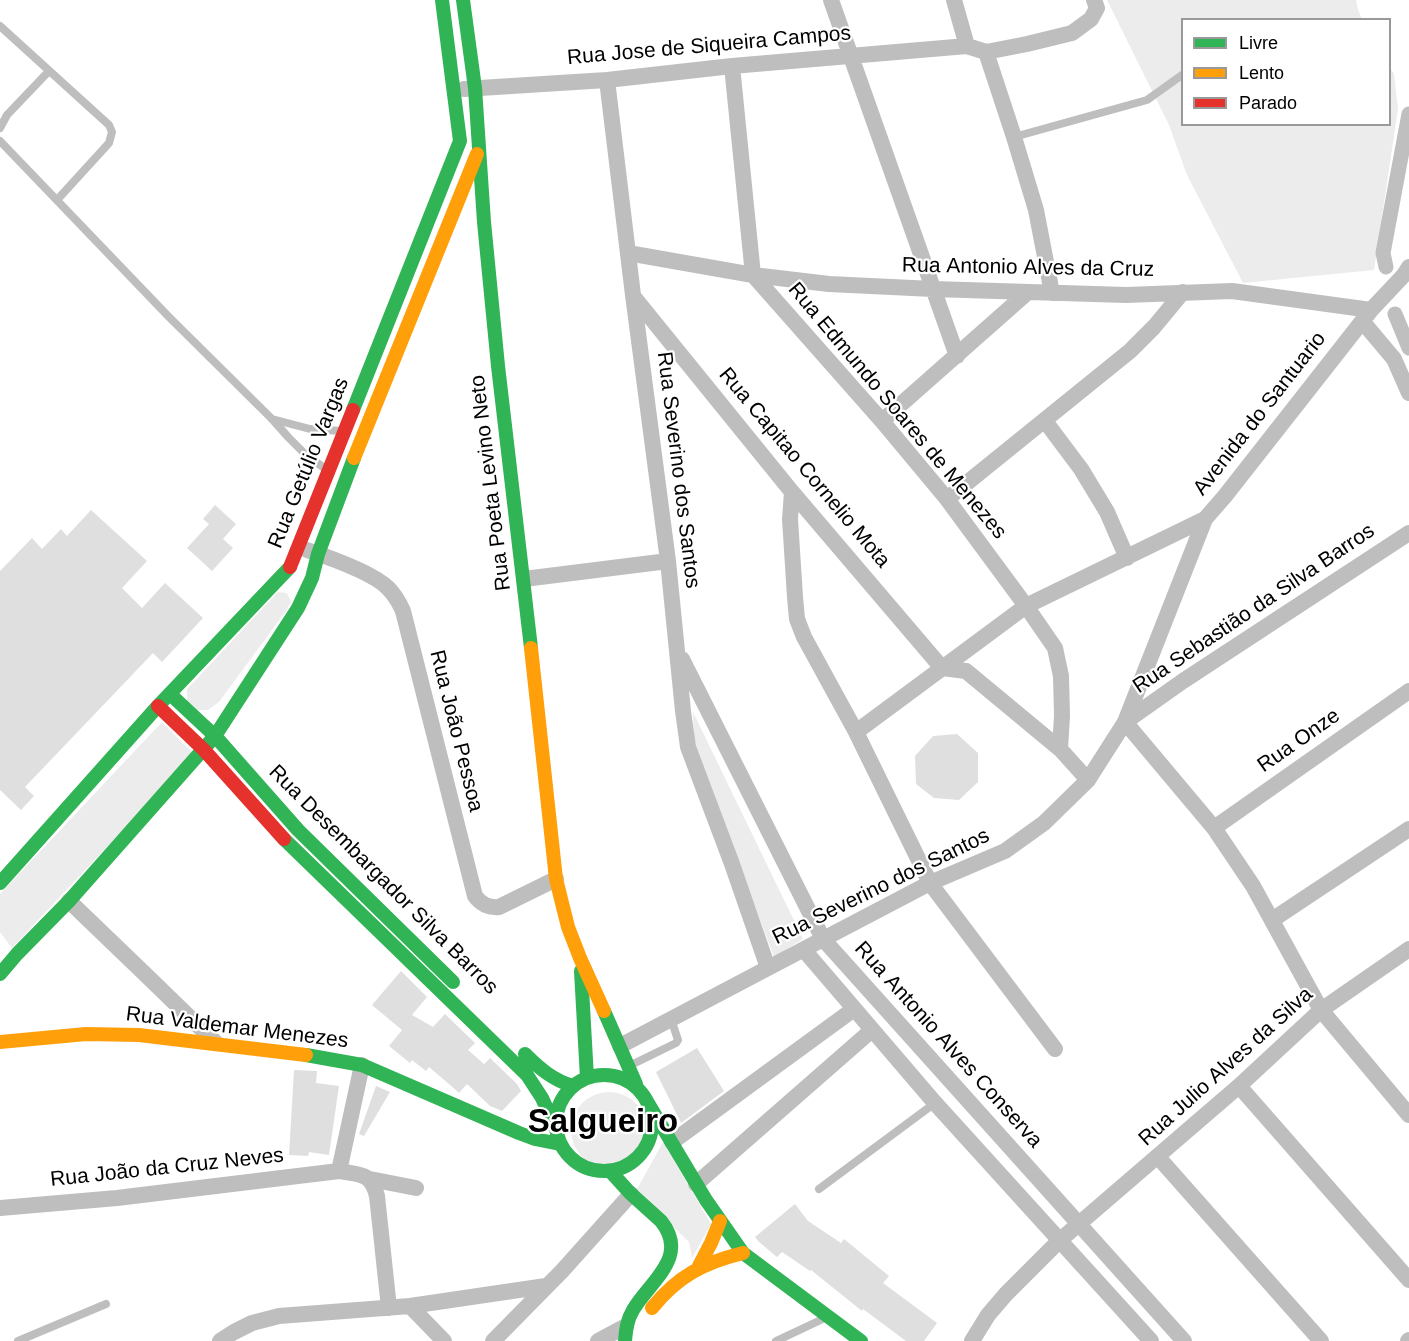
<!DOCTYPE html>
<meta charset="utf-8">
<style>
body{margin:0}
#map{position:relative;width:1409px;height:1341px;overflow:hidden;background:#fff;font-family:Helvetica,sans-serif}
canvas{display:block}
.legend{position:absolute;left:1181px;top:18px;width:210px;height:108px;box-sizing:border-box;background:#fff;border:2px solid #999;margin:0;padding:8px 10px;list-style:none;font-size:18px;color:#000}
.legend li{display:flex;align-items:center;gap:12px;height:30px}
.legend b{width:30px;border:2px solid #999}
</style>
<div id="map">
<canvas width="1409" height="1341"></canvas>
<ul class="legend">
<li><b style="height:8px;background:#30b455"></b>Livre</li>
<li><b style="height:8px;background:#ff9f0a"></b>Lento</li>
<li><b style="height:8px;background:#e5322d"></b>Parado</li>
</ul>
</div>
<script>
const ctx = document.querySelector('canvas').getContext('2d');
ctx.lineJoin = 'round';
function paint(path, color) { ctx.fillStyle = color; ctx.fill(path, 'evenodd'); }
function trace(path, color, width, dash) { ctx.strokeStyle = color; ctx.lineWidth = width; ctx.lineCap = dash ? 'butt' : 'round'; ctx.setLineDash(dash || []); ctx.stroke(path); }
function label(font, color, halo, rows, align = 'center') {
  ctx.font = font + ' Helvetica,sans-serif'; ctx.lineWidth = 4.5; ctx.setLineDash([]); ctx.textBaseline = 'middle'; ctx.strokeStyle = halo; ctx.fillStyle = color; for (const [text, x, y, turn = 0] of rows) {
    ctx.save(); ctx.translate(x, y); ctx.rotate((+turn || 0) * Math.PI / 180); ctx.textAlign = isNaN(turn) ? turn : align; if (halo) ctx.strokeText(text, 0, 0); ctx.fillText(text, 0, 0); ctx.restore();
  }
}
paint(new Path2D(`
 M1107,0H1356L1358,10L1362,19L1182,20V124H1390V68L1394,74L1398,109L1374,270L1243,283L1187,175L1169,125Z
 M278,592L287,593L291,602L286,611L219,702L208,710H196L187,701V689Z
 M693,712L803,939L774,957L694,744Z
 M162,722L194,754L12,948L0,932V894Z
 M571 1130a38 38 0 1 1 76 0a38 38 0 1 1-76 0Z
 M663,1142L711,1224L692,1258L689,1242L636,1191Z`), '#ececec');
trace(new Path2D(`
 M1386,267L1383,253L1409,114
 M1395,314L1409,348`), '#bfbfbf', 15);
paint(new Path2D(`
 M215,505L236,524L223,539L233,548L212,571L187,548L209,524L203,519Z
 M91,510L147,561L122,588L142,608L165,583L203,618L162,662L153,653L25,787L34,796L21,810L0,790V571L32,538L42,549L61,529L67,536Z
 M957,734L978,753V782L959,800L934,798L916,784L915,756L933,736Z
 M401,971L427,997L412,1015L433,1027L445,1014L475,1043L468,1050L484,1064L490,1058L517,1084L521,1091L502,1111L490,1106L467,1084L459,1093L457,1091L429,1067L426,1071L412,1060L410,1063L389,1046L402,1030L372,1005Z
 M697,1048L724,1091L681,1123L656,1072Z
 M294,1070L317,1071L316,1083L339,1086L329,1155L309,1152L308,1156L289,1155Z
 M376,1086L390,1092L364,1136L359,1134Z
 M795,1204L808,1221L841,1243L844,1239L889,1276L883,1283L937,1323L924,1341H906L863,1309L862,1311L811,1270L810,1271L782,1252L777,1257L759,1242L755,1237Z`), '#dfdfdf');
trace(new Path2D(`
 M0,26L109,125L112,132L109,143L57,200
 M0,128L7,115L49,71
 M1014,137L1147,100L1182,75
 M0,141L169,317L272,419L289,438L305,454L327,470
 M272,419L310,429L342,431
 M629,1066L676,1043L678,1040L671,1019
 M819,1189L935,1103
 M18,1341L106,1304
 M776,1341L827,1317`), '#bebebe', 8);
trace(new Path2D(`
 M831,0L957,356
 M954,0L967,46
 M986,52L1014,137L1036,210L1052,293
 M732,66L753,275
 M607,80L633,295L668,561L683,711L688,747L732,864L768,968L930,883L1005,851L1044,823L1088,780L1125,722L1205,519
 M464,89L607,80L732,66L967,46L986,52L1027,44L1072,33L1091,19L1097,8L1094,0
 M628,253L753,275L829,284L933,289L1126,295L1232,291L1371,310L1404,275L1409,267
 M753,275L882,421L947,499L1026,606L1055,648L1061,676L1062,716L1060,749
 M633,296L792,492L942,668L966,671L1060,749L1088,780
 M1362,321L1394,359L1409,393
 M882,421L1028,292
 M1045,421L1081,469L1107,512L1127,558
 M792,492L790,519L795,597L797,619L804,637L856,732L930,883L1055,1049
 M947,499L1130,351L1154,327L1183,292
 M307,550C328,557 373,573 388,588C395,595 399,602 403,611L475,896C481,904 488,908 499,907L556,879
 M524,579L668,561
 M682,659L823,939L1184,1341
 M1125,722L1214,828L1253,886L1321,1010L1409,1115
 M1125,722L1183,681L1409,533
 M856,732L1026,606L1205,519L1225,496L1371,310
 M1214,828L1409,691
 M69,901L145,974L216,1043
 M1272,920L1409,829
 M804,950L935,1103L1151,1341
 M620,1046L768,968
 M1239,1086L1409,1280
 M672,1142L854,1009
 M1158,1157L1321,1341
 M339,1171L362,1065
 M370,1179L416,1188
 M696,1184L872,1030
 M0,1208L117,1198L339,1171C360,1175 371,1172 377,1196L389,1308
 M410,1306L444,1341
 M220,1341L234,1332L252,1323L279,1316L410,1306L546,1286
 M493,1341L562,1271L631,1194
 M598,1341L626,1326
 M972,1341L988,1315L1006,1294L1059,1241L1239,1086L1321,1010L1409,949
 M1408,1341L1409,1340`), '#bebebe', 16);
trace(new Path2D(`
 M463,0L475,88L484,222L498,366L531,648
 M353,410L460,141L442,0
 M170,694L215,736L298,830L453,982
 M284,839L527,1075L542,1098L556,1129
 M0,883L158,706L290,567
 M581,971L587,1078
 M0,974L17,954L69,901L215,736L298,608L312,578L318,554L354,458
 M604,1011L636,1084
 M525,1054C540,1069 553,1080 573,1086
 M306,1055L362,1065L519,1133L535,1139L560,1144
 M556 1123a48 48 0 1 1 96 0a48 48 0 1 1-96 0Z
 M645,1098L706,1200L743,1253L861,1341
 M611,1172L630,1193L661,1221C690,1257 650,1281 633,1310C627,1320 626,1330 625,1341`), '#30b455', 14);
trace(new Path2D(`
 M354,458L477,154
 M531,648L556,879L568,927L580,958L604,1011
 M0,1042L86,1034L139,1035L306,1055
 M699,1266L711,1243L720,1221
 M652,1308C678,1276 703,1263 743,1253`), '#ff9f0a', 14);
trace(new Path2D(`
 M290,567L353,410
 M158,706L204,750L284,839`), '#e5322d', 14);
label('21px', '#000', '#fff', [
 ["Rua Jose de Siqueira Campos",709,46,-5],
 ["Rua Antonio Alves da Cruz",1028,268,1],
 ["Rua Edmundo Soares de Menezes",897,411,50],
 ["Avenida do Santuario",1260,414,-52],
 ["Rua Getúlio Vargas",309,463,-68],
 ["Rua Capitao Cornelio Mota",804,468,50],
 ["Rua Severino dos Santos",678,470,83],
 ["Rua Poeta Levino Neto",491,483,-97],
 ["Rua Sebastião da Silva Barros",1254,609,-34],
 ["Rua João Pessoa",456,731,76],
 ["Rua Onze",1299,741,-35],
 ["Rua Desembargador Silva Barros",383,880,45],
 ["Rua Severino dos Santos",881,887,-26],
 ["Rua Valdemar Menezes",237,1028,7],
 ["Rua Antonio Alves Conserva",948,1045,48],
 ["Rua Julio Alves da Silva",1226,1067,-42],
 ["Rua João da Cruz Neves",167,1168,-6]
]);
label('bold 33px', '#000', '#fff', [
 ["Salgueiro",603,1123]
]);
</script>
